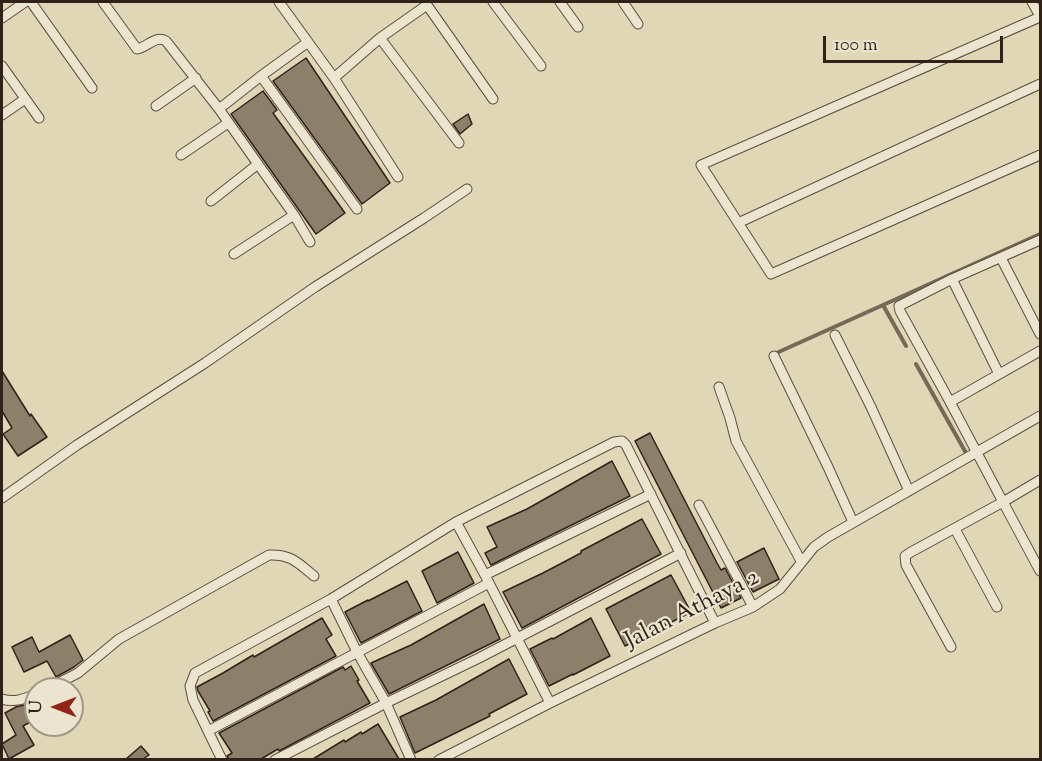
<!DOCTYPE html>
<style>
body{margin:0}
#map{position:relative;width:1042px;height:761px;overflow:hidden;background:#e0d7b6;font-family:"Sorts Mill Goudy",serif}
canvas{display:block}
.frame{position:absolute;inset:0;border:3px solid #302219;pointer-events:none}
.north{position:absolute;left:24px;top:677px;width:60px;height:60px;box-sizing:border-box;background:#ebe5d0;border:2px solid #a09787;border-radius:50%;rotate:270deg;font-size:16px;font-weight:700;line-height:24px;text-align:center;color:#302219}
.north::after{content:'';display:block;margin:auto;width:21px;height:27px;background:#8f2418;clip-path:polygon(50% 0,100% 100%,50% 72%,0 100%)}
.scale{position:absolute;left:823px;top:36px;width:180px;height:27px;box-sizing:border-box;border:3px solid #302219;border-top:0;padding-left:8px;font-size:18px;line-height:21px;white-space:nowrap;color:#302219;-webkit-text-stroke:4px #ebe5d0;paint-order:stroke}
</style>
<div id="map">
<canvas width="1042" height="761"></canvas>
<div class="frame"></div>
<div class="north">U</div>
<div class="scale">100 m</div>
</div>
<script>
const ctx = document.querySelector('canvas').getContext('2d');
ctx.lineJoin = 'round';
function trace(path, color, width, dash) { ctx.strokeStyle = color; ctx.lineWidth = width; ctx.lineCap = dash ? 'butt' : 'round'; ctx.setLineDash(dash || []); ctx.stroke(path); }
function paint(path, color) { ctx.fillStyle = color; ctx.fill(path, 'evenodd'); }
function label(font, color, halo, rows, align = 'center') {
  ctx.font = font + ' "Sorts Mill Goudy",serif'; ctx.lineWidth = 4.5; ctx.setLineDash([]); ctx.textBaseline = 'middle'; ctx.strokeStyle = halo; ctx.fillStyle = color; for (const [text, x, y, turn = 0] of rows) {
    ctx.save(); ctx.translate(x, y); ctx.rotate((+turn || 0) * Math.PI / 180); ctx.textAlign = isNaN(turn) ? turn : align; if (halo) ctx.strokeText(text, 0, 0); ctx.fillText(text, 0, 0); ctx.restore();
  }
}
trace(new Path2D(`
 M906,346L883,305L1040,234
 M772,355L883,305
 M916,364L966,453`), '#766957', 4);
const building = new Path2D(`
 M306,58L390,183L362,204L273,81Z
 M263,91L277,110L273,113L345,213L316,234L231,114Z
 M468,114L472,124L460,134L453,124Z
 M2,371L30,416L31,414L47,437L18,456L3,434L12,428L2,411Z
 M650,433L717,563L721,570L725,568L741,598L721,608L635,441Z
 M612,461L630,496L491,565L485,553L497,547L487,527L527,509Z
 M642,519L661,554L522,628L503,592L543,573L581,553V551Z
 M764,548L779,579L753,592L737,562Z
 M458,552L474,583L437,603L422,571Z
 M671,575L691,612L625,646L606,609Z
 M407,581L422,611L361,643L345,612L368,600V601Z
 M484,604L500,639L389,694L371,663L411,645Z
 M322,618L332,635L326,639L336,656L213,721L208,712L210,711L198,691L197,687L223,673L253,655L254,657Z
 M591,618L610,656L573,675V674L549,686L530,649L552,638L553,639Z
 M70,635L83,660L74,667L56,677L47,661L24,672L12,647L32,637L39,652Z
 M509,659L527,694L489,714L490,716L415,753L400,717L436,700Z
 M351,666L359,680L357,681L370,703L279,751L278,749L261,759H229L227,756L232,753L219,733L343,667L345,670Z
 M24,705L32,721L23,726L34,745L9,759L2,744L16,735L5,713L16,707Z
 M378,724L399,759H313L344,740L345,742L361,732L362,734Z
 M141,746L149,755L143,759H126Z`);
paint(building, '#8c806b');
trace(building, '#302219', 1.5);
const street = new Path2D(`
 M31,2L92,88
 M103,2L137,49C148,47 155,35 166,41L219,109L294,215L310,242
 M279,2L334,78L398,177
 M493,2L541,66
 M560,2L578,27
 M623,2L638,24
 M1032,2L1040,16
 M1040,17L701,165L771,274L1040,155
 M2,18L25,2
 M380,38L459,143
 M2,66L39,118
 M261,76L357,209
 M334,78L380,38L427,5L493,99
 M156,106L196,78
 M219,109L261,76L308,42
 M2,115L25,99
 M181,155L228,123
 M211,201L258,164
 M738,223L1040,84
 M234,254L294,215
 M1001,258L1040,334
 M952,279L999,374
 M835,335L871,407L909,491
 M774,356L828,467L853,522
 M719,387L730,418L736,441L801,561
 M950,402L1040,351
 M1040,480L1003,502L1040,571
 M2,498L77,445L205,363L315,287L424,218L467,189
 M699,505L753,607
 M456,522L614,442L622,441L626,445L715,623
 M955,529L997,607
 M485,575L651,494
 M951,647L906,565L905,556L911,552L1003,502L950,402L900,311L899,306L952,279L1040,240
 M47,689L78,673L119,639L269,555C291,554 298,563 314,576
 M2,699C14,703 24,699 36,694
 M208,731L193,700L190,686L195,673L331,599
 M222,760L208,731L489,583
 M275,760L386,703L479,658L681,553
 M411,760L386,703L357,652L331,599L456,522L485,575L550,703
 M439,760L550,703L715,623L753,607L780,589L814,547L828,537L1040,416`);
trace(street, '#5c4f40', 11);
trace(street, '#ebe5d0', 9);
label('24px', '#302219', '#ebe5d0', [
 ["Jalan Athaya 2",693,611,-27]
]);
</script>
